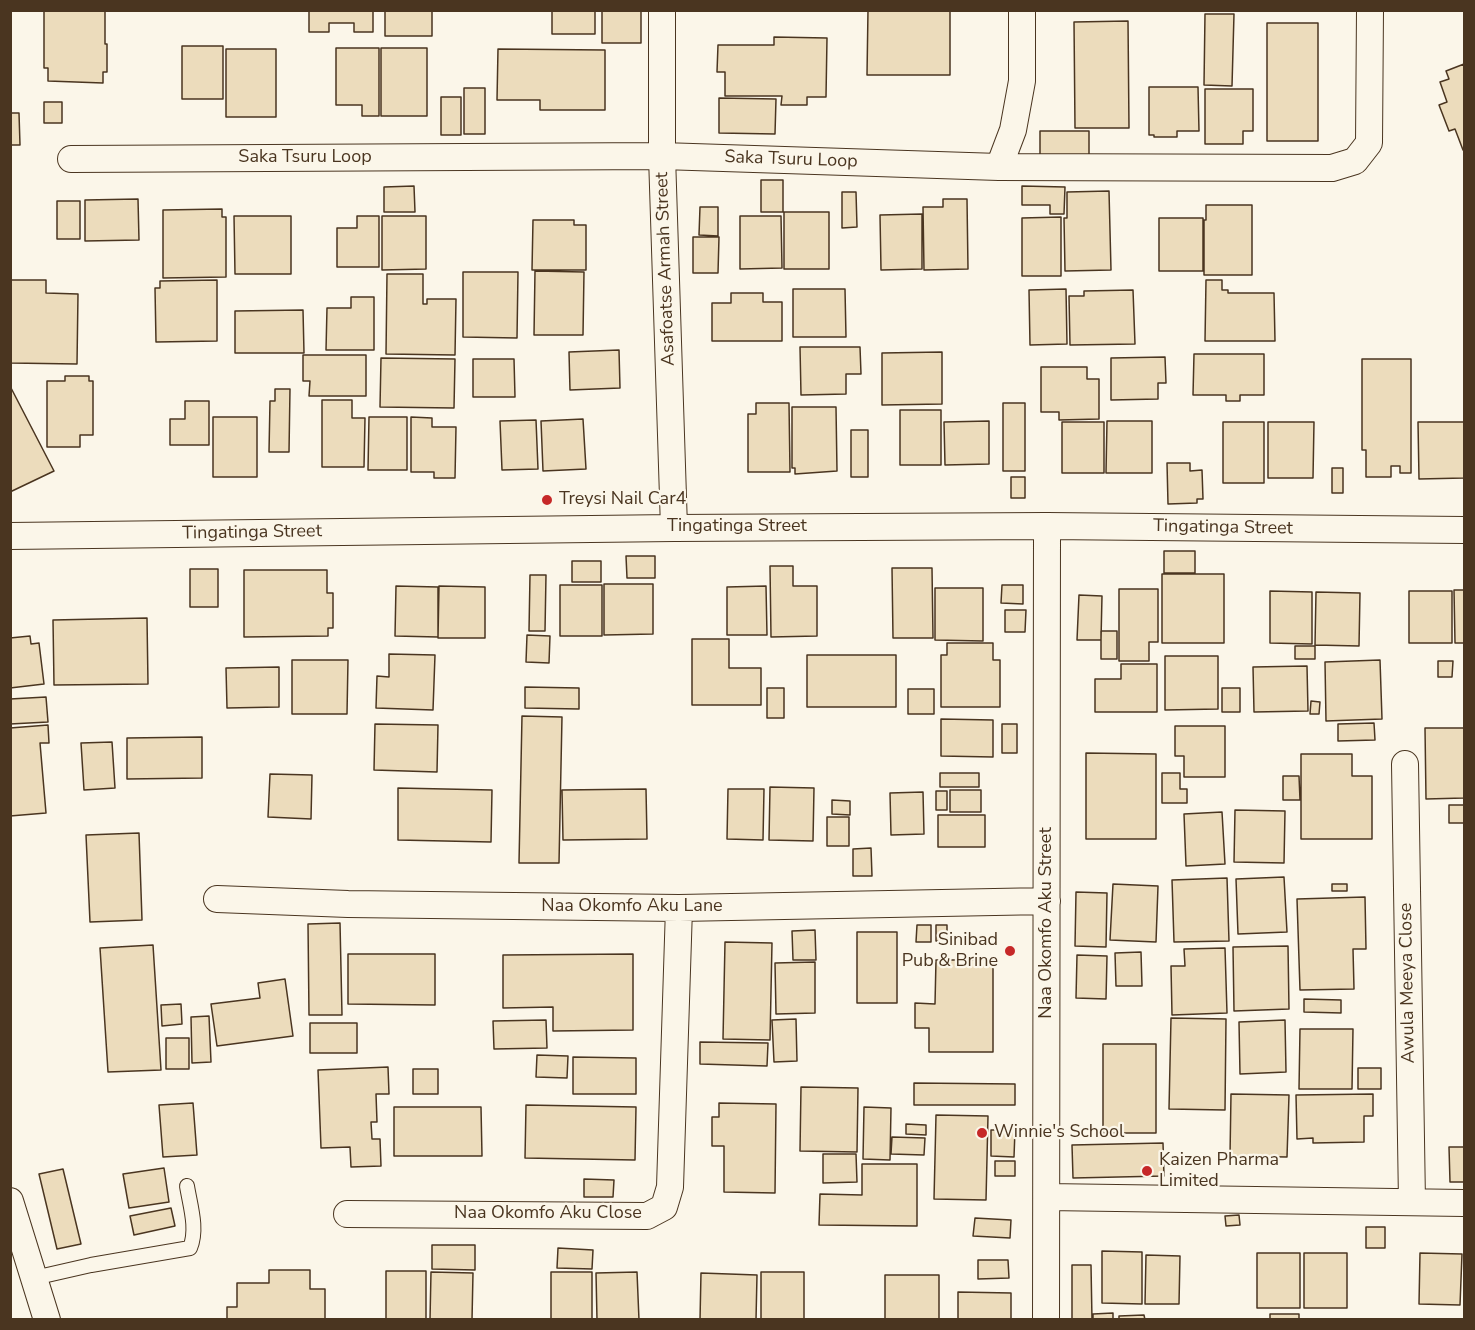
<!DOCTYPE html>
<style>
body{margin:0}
#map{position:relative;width:1475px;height:1330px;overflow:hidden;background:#fbf6e9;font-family:"Nunito Sans",sans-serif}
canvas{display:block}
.frame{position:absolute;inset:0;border:12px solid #4a3520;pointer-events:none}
</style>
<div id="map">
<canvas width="1475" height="1330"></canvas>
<div class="frame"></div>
</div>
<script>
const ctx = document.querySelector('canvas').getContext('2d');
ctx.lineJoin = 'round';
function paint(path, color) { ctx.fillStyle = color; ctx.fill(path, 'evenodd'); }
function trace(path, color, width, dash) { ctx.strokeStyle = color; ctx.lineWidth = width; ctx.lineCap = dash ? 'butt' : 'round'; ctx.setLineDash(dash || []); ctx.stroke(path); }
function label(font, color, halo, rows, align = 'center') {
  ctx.font = font + ' "Nunito Sans",sans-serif'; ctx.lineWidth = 4.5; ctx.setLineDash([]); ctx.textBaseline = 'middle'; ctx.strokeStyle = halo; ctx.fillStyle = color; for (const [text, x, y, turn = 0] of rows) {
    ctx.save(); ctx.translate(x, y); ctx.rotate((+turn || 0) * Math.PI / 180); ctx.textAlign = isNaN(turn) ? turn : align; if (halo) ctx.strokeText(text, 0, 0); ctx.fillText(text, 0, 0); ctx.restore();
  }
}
const building = new Path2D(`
 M44,10H105V44H107V72H103V83L48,81V68H44Z
 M309,10H373V32H354V23H329V32H309Z
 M385,10H432V36H385Z
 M552,10H595V34H552Z
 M602,10H641V43H602Z
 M868,10H950V75H867Z
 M1205,14H1234L1232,86L1204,85Z
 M1128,21L1129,128H1075L1074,22Z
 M1267,23H1318V141H1267Z
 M774,37L827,38L826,97H807V105H781L782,96H725V72H717L718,45H774Z
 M182,46H223V99H182Z
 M336,48H379V116H362V105H336Z
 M381,48H427V116H381Z
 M226,49H276V117H226Z
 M498,49L605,50V110H540V100H497Z
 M1464,64V149L1463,150L1455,129L1449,131L1439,105L1447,102L1440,82L1449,79L1446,71Z
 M1149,87H1198L1199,131H1177V137H1154V135H1149Z
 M464,88H485V134H464Z
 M1205,89H1253V131H1243V144H1205Z
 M441,97H461V135H441Z
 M719,98L776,99L775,134L719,133Z
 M44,102H62V123H44Z
 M10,113H19L20,145H10Z
 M1040,131H1089V156H1040Z
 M761,180H783V212H761Z
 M414,186L415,212H384V187Z
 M1022,186L1065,187L1064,214H1050V205H1022Z
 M1109,191L1111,270L1065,271L1064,218H1067V192Z
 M842,192H856L857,227L842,228Z
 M138,199L139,240L85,241V200Z
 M943,199H967L968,269L924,270L923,207H943Z
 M57,201H80V239H57Z
 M1206,205H1252V275H1204V220H1206Z
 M700,207H718V236L699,235Z
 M222,209V217H226V277L163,278V210Z
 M784,212H829V269H784Z
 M922,214V269L881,270L880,215Z
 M234,216H291V274H235Z
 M357,216H379V267H337V228H357Z
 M382,216H426V269L382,270Z
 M740,216H781L782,268L740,269Z
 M1061,217V276H1022V218Z
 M1159,218H1203V271H1159Z
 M533,220H574V225H586V270H532Z
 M693,237H719L718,273H693Z
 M535,271L584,272L583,335H534Z
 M463,272H518L517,338L463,337Z
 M387,274H423V304H427V299H456L455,355L386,354Z
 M10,280H46V293L78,294L77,364L10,363Z
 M217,280V341L156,342L155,288H160V281Z
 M1206,280H1222V290H1228V293H1274L1275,341H1205Z
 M793,289H845L846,337H793Z
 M1066,289L1067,344L1030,345L1029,290Z
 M1133,290L1135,344L1070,345L1069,296H1084V291Z
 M731,293H763V302H782V341H712V303H731Z
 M351,297H374V350H326L327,308H351Z
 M303,310L304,353H235V311Z
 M800,347H860L861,374H846V394L801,395Z
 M619,350L620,388L570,390L569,352Z
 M942,352V404L882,405V353Z
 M1194,354H1264V395H1240V401H1226V395H1193Z
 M303,355H366V396H309L310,381H303Z
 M1165,357L1166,383H1158V399L1111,400V358Z
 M381,358L455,359L454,408L380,407Z
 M473,359H514L515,397H473Z
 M1362,359H1411V473H1400V466H1391V477H1366V450H1362Z
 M1041,367H1087V379H1099V419L1059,420V412H1041Z
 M65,376H89V381H93V435H80V447H47V381H65Z
 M10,386L54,471L10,492Z
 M275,389H290L289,452H269L270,401H275Z
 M322,400H352V418H365L364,467H322Z
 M185,401H209V445H170V419H185Z
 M756,403H789L790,472H748V414H756Z
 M1003,403H1025V471H1003Z
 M792,407H836L837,471L795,474V468H792Z
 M900,410H941V465H900Z
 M213,417H257V477H213Z
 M369,417H407V470H368Z
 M411,417L432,418V427H456L455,478H434V472H411Z
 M583,419L586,469L543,471L541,421Z
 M536,420L538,469L502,470L500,421Z
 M989,421V464L945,465L944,422Z
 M1107,421H1152V473H1106Z
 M1062,422H1104V473H1062Z
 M1223,422H1264V483H1223Z
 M1268,422H1314L1313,478H1268Z
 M1418,422H1464V478L1419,479Z
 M851,430H868V477H851Z
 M1167,463H1190V471L1202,470L1203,499H1197V503L1168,504Z
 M1332,468H1343V493H1332Z
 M1011,477H1025V498H1011Z
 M1164,551H1195V573H1164Z
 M626,556H655V578H627Z
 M572,561H601V582H572Z
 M770,566H793V586H817V636L771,637Z
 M892,568H932L933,638H893Z
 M190,569H218V607H190Z
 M244,570H327V593H333V628H328V636L244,637Z
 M1162,574H1224V643H1162Z
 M530,575H546L545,631H529Z
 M604,584H653V634L604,635Z
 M560,585H602V636H560Z
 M1002,585H1023V604L1001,603Z
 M396,586L438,587V637L395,636Z
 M439,586L485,587V638H438Z
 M766,586L767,635H727V587Z
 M935,588H983V641L935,640Z
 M1119,589H1158V642H1149V661H1119Z
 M1454,590H1464V643H1455Z
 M1270,591L1312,592V644L1270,643Z
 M1409,591H1452V643H1409Z
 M1316,592L1360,593L1359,646L1315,645Z
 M1079,595L1102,596L1101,640H1077Z
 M1005,610H1026L1025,632H1005Z
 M147,618L148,684L54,685L53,620Z
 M1101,631H1117V659H1101Z
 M527,635L550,636L549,663L526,662Z
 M30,636L31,644L39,643L44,684L10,688V638Z
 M692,639H729V668H761V705H692Z
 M947,643H993V660H1000V707H941V655H947Z
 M1295,646H1315V659H1295Z
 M389,654L435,655L433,710L376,708L377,676L389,677Z
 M807,655H896V707H807Z
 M1165,656H1218V709L1165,710Z
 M292,660H348L347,714H292Z
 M1380,660L1382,719L1326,721L1325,662Z
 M1438,661H1453L1452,677H1438Z
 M1121,664H1157V712H1095V679H1121Z
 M1307,666L1308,711L1254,712L1253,667Z
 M279,667V707L227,708L226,668Z
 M525,687L579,688V709L525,708Z
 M767,688H784V718H767Z
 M1222,688H1240V712H1222Z
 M908,689H934V714H908Z
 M46,697L48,722L10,724V699Z
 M1311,701L1320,702L1319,714H1310Z
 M522,716L562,717L559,863H519Z
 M941,719L993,720V757L941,756Z
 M1374,723L1375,740L1338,741V724Z
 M375,724L438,725L437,772L374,770Z
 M1002,724H1017V753H1002Z
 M48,725L49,743H40L46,813L10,816V728Z
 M1175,726H1225V777H1184V756H1175Z
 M1425,728H1464V798L1426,799Z
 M202,737V778L127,779V738Z
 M112,742L115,788L84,790L81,743Z
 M1086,753L1156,754V839H1086Z
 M1301,754H1352V776H1372V839H1301Z
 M940,773H979V787H940Z
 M1162,773H1180V789H1187V803H1162Z
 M270,774L312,775L311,819L268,817Z
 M1283,776H1299L1300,800H1283Z
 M770,787L814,788L813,841L769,840Z
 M398,788L492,790L491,842L398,840Z
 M646,789L647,839L563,840L562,790Z
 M728,789H764L763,840L727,839Z
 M950,790H981V812H950Z
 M936,791H947V810H936Z
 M923,792L924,834L891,835L890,793Z
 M832,800L850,801V815L832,814Z
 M1449,805H1464V823H1449Z
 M1235,810L1285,811L1284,863L1234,862Z
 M1222,812L1225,864L1186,866L1184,814Z
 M938,815H985V847H938Z
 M827,817H849V846H827Z
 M139,833L142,920L90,922L86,835Z
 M871,848L872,876H853V849Z
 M1284,877L1287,932L1238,934L1236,879Z
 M1227,878L1229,941L1174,942L1172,880Z
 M1113,884L1158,886L1156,942L1110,940Z
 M1332,884H1347V891H1332Z
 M1076,892L1107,893L1106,947L1075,946Z
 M1365,897L1366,949H1353L1354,989L1300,990L1297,899Z
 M340,923L342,1015H309L308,924Z
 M917,925H931V942H916Z
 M936,925H947V941H936Z
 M815,930L816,960H793L792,931Z
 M857,932H897V1003H857Z
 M725,942L772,943L770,1040L723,1039Z
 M153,945L161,1070L108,1072L100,948Z
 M1288,946L1289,1009L1234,1011L1233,947Z
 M1225,948L1227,1013L1172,1015L1171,966H1185L1184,949Z
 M1141,952L1142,986H1116L1115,953Z
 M348,954H435V1005L348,1004Z
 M633,954V1030L553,1031V1007L503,1008V955Z
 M1077,955L1107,956L1106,999L1076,998Z
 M936,960H993V1052H929V1028H915V1003L935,1004Z
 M815,962V1013L776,1014L775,963Z
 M285,979L293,1036L217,1046L211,1004L260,998L258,983Z
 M1304,999L1341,1000V1013L1304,1012Z
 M181,1004L182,1024L162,1026L161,1005Z
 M209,1016L211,1062L192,1063L191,1017Z
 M1171,1018L1226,1019L1225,1110L1169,1109Z
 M796,1019L797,1061L774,1062L772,1020Z
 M546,1020L547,1048L494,1049L493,1021Z
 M1285,1020L1286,1072L1240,1074L1239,1022Z
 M310,1023H357V1053H310Z
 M1300,1029H1353L1352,1089H1299Z
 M166,1038H189V1069H166Z
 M700,1042L768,1043L767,1066L700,1064Z
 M1103,1044H1156V1133H1103Z
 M537,1055L568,1056L567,1078L536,1077Z
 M573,1057L636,1058V1094H573Z
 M388,1067L389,1094H376L377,1122H371L372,1139H380L381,1166L351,1167L350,1147L321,1148L318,1070Z
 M1358,1068H1381V1089H1358Z
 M413,1069H438V1094H413Z
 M914,1083L1015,1084V1105H914Z
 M801,1087L858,1088L857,1152L800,1151Z
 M1231,1094L1289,1095L1287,1157L1230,1156Z
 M1373,1094V1116H1364V1142L1313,1143V1138L1297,1139L1296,1095Z
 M193,1103L197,1155L163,1157L159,1105Z
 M719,1103L776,1104L775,1193L724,1192V1146H712V1117H719Z
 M526,1105L636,1107L635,1160L525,1158Z
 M394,1107H481L482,1156H394Z
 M864,1107L891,1108L890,1160L863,1159Z
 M936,1115L988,1116L986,1200L934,1199Z
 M906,1124L926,1125V1135L906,1134Z
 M991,1130H1015L1014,1157L991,1156Z
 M892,1137L925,1138L924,1155L891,1154Z
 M1163,1143L1164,1176L1073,1178L1072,1145Z
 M1449,1147H1464V1182H1450Z
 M823,1154H856L857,1182L823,1183Z
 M995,1161H1015V1176H995Z
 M862,1164H917V1226L819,1225L820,1194L862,1195Z
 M164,1168L169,1202L129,1208L123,1174Z
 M63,1169L81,1244L57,1249L39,1174Z
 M584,1179L614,1180L613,1197H584Z
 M171,1208L175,1226L134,1235L130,1216Z
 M1239,1215L1240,1225L1226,1226L1225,1216Z
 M975,1218L1011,1220L1010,1238L973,1236Z
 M1366,1227H1385V1248H1366Z
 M432,1245H475V1270L432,1269Z
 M558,1248L593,1250L592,1269L557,1268Z
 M1102,1251L1142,1252V1304L1102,1303Z
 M1257,1253H1300V1308H1257Z
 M1304,1253H1347V1308H1304Z
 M1420,1253L1462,1254L1460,1305L1419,1304Z
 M1146,1255L1180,1256L1179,1304H1145Z
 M978,1260H1008L1009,1278L978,1279Z
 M1072,1265H1091L1092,1320H1072Z
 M269,1270H310V1289H325V1320H227V1307H237V1283H269Z
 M386,1271H426V1320H386Z
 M431,1272L473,1273L472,1320H430Z
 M551,1272H592V1320H551Z
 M637,1272L639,1320H597L596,1273Z
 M761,1272H804V1320H761Z
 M701,1273L757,1275L756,1320H700Z
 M885,1275H939V1320H885Z
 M958,1292L1011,1293V1320H958Z
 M1113,1313V1320H1093V1314Z
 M1270,1314H1299V1320H1270Z
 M1144,1315L1145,1320H1119V1316Z`);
paint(building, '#ecdcbc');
trace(building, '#4a3520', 1.5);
const lane = new Path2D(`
 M34,1278L91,1265L190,1248C198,1229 190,1205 187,1186`);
const street = new Path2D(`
 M662,10V156L674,528
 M71,159L662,156L999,167L1332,168L1355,161L1369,143L1370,10
 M999,167L1013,130L1022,81V10
 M10,536L674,528L1047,526L1464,530
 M1405,764L1412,1202
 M217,899L348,904L679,908L1047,901
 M1047,1197L1464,1203
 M10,1201L47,1320
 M347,1214L647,1216L664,1207L670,1187L679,908
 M1046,1320L1047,526`);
trace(lane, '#4a3520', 16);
trace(street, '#4a3520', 28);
trace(lane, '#fbf6e9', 14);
trace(street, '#fbf6e9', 26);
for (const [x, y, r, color] of [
 [547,500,6,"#c62828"],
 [1010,951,6,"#c62828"],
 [982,1133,6,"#c62828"],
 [1147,1171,6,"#c62828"]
]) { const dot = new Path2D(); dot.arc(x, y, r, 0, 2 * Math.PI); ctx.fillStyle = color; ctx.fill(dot); trace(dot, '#fbf6e9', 2); }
label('18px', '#4a3520', '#fbf6e9', [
 ["Saka Tsuru Loop",305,158],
 ["Saka Tsuru Loop",791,160,2],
 ["Asafoatse Armah Street",666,269,-92],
 ["Tingatinga Street",737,527],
 ["Tingatinga Street",1223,528,1],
 ["Tingatinga Street",252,533,-1],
 ["Naa Okomfo Aku Lane",632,907],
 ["Naa Okomfo Aku Street",1047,923,-90],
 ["Awula Meeya Close",1408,983,-91],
 ["Naa Okomfo Aku Close",548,1214]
]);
label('18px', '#4a3520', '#fbf6e9', [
 ["Treysi Nail Car4",559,500],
 ["Sinibad",998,941,"right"],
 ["Pub & Brine",998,962,"right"],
 ["Winnie's School",994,1133],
 ["Kaizen Pharma",1159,1161],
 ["Limited",1159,1182]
], 'left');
</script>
